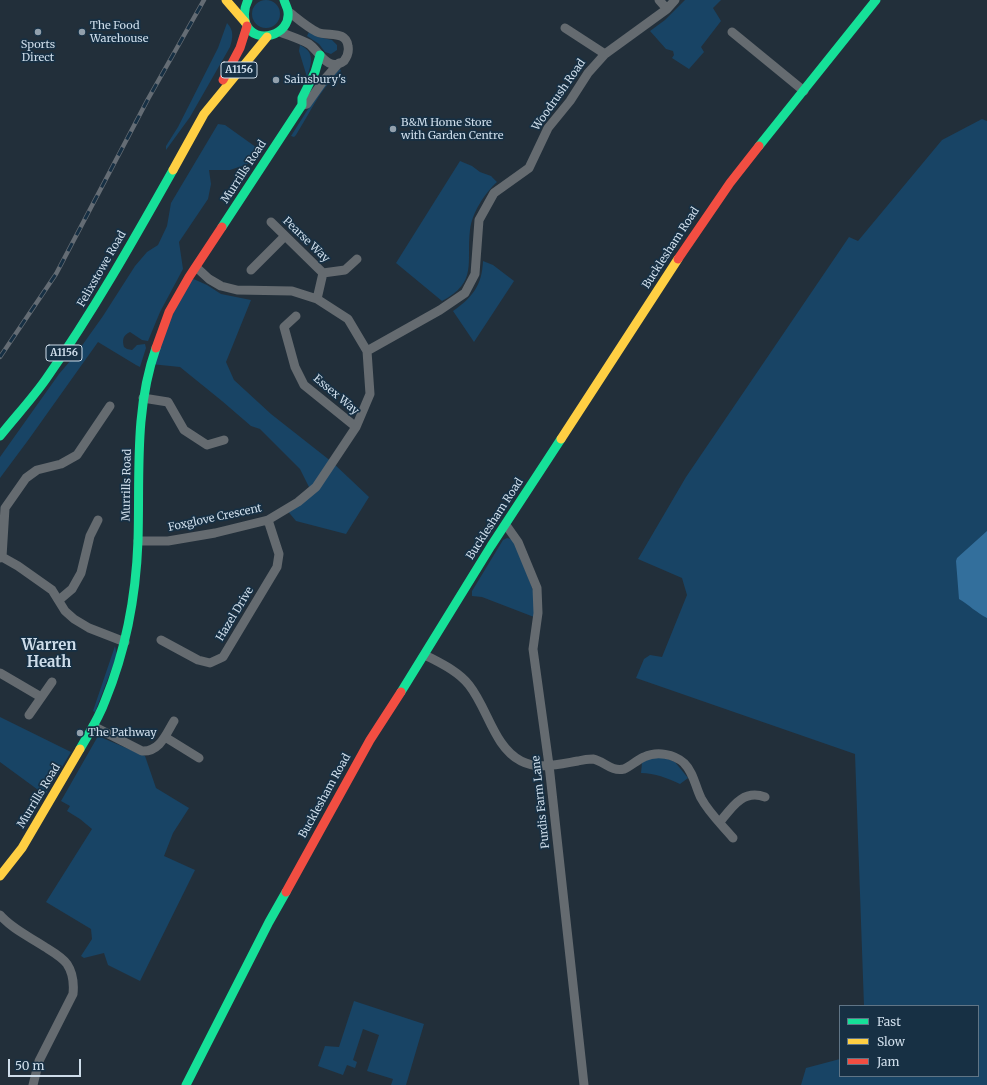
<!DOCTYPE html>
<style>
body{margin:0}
#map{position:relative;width:987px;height:1085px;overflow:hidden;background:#222f3a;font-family:Merriweather,serif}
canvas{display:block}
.legend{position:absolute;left:839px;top:1005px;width:140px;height:72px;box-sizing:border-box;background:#173044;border:1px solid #607586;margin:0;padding:5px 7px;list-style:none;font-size:12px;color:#ceddea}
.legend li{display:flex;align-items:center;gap:8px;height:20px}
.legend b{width:20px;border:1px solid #607586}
.scale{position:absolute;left:8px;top:1059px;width:73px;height:18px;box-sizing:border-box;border:2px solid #ceddea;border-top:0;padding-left:5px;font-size:12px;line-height:14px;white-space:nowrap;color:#ceddea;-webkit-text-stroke:3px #173044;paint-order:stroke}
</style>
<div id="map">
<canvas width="987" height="1085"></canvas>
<ul class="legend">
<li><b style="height:5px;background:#16e098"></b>Fast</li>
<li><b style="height:5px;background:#ffcf43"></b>Slow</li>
<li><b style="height:5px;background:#f24e42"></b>Jam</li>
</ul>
<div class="scale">50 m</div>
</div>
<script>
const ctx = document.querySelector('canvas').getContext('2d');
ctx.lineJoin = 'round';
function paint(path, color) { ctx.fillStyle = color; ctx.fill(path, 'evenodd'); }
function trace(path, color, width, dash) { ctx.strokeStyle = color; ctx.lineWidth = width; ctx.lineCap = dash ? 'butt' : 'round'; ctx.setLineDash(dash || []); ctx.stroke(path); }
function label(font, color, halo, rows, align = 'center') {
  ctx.font = font + ' Merriweather,serif'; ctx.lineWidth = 3.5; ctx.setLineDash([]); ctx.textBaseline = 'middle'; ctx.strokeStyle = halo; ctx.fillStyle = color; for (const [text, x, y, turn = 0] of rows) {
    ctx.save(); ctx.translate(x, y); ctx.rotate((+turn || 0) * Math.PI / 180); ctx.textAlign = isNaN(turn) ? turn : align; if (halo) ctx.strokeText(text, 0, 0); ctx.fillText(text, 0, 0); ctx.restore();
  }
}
paint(new Path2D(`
 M685,0H721L713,8L721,21L701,47L704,52L689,69L672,58L674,55L673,51L666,49L650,31L665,20Z
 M252 14a14 14 0 1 1 28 0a14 14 0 1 1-28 0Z
 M227,23C234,30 233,38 230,47L190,117L166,150V146L178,127L218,48Z
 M309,32L318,37L332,40L337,45V50L331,54L325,52L319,44L307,36Z
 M300,45C316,52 311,65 307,77L299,51Z
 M340,69L341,71C321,87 310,113 296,135L294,137L291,136L322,87Z
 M982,119L987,121V1085H801L806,1068L840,1059V1076H978V1006H864L855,754L636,678L644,659L650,655L662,657L687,595L682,578L638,559L686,477L849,237L858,241L942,140Z
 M218,124L225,125L260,150L251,163L230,170H209L211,184L208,199L179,242L183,269L160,312L148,341L142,340L130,332C123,335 122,340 124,347L127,349L132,350L137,345L145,344L146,348L140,367L136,365L98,342L29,439L0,478V457L59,374L76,354L103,316L135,266L147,252L158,245L167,226L171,203Z
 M460,161L472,166L480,172L491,176L497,182C484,194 472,213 470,230C466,263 478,282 442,301L396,263Z
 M483,261L493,265L514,281L474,342L453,311C473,297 482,285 483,261Z
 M189,277L207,285L221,294L251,300L226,362L234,380L271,414L332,462L369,497L346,534L296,521L286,509L311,491L300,469L260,429L251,426L222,401L180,367L151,364Z
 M130,472V495L121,487Z
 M507,538L511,539L516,544L534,593V617L482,597L472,596V591L503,540Z
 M115,646L117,655L95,712L93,711Z
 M0,717L71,752L45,795L0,762Z
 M98,736L145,756L156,788L189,808L173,833L164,856L195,870L140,981L108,965L104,953L84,958L81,956L92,939L91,929L46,902L92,829L80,819L67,811L70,806L61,801Z
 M663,757L675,762L688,778L680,784C667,778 655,773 641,773L642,763L645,759Z
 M354,1001L424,1024L406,1085H391L393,1079L367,1071L379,1035L363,1029L353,1060L357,1062L355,1068L347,1065L343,1075L318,1066L325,1046L339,1047Z`), '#184465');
paint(new Path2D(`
 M987,531V618C977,613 969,605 959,599L956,561L957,558Z`), '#336f9c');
trace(new Path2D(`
 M659,0L667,9
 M565,28L605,54
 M280,32C290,36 300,39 309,44C319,51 328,73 344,61C347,57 349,51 348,46C346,30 328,37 317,32C307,27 298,19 289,12
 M732,32L804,91
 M302,105L307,104L324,80L339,63
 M271,222L323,273L317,299
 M251,270L285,236
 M323,273L345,270L357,259
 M296,316L284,327L295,367L304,385L356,427
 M367,351L440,310L465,293L475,274L479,220L494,193L529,168L548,128L570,101L588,73L605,54L667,9L675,0
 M143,398L168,402L184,430L207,445L224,440
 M506,525L518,542L537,588L538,613L533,649L549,765L584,1085
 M138,541H168L215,533L268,520L298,502L316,487L356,427L370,394L367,351L348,319L317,299L292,291L237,290L221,286L209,279L196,267
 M2,557L5,508L26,478L37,470L61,464L77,455L110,406
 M0,558L2,557L18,566L52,590L65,611L74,619L89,628L125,642
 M59,600L72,589L81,573L90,536L98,520
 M161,640L198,660L210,663L223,657L277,567L279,554L268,520
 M425,655C440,663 458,671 469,685C488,709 494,747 521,761C538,770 560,764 578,761C582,760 588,759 593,759C604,761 611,772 624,769C631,766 637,760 644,757C657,751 674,754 684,763C694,773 695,786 701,798C709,813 722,825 733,838
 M0,673L41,697
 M29,715L52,682
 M93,726L142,751C160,752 166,734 174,721
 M165,737L199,758
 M720,822C732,807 743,789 765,797
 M0,915C12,929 30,937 45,947C53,952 62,957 67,964C73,973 74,984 73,994L39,1061L33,1085`), '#656b70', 9);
trace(new Path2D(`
 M248,0C244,8 243,15 246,24C255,46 291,35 288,12C288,8 285,4 284,0
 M759,146L876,0
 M222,227L302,105V98L315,72L320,55
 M0,436C15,417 32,399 46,379C93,312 133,241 173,170
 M401,692L491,546L561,439
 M80,749C89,733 99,718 105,701C126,650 136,595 138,541C140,476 134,410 156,348
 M186,1085L269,922L286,892`), '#16e098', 9);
trace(new Path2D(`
 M226,0L245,22
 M173,170L204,114L267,37
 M561,439L678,259
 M0,876L22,848L80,749`), '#ffcf43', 9);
trace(new Path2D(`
 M223,80L240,48L247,26
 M678,259L730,183L759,146
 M156,348L169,312L189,277L222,227
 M286,892L370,740L401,692`), '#f24e42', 9);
const rail = new Path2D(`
 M0,357L56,274L148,99L204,0`);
trace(rail, '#646c74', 4.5);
trace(rail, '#173044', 3, [9]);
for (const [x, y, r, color] of [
 [38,32,4,"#92a0ac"],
 [82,32,4,"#92a0ac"],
 [276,80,4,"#92a0ac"],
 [393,129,4,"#92a0ac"],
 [80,733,4,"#92a0ac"]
]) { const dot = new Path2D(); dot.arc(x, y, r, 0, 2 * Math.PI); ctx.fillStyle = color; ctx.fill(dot); trace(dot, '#173044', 1.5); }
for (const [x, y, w] of [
 [239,70,36],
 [64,353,36]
]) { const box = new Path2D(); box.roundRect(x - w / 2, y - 8, w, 16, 3); ctx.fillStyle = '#173044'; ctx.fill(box); trace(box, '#ceddea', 1); }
label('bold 10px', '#ceddea', null, [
 ["A1156",239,70],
 ["A1156",64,353]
]);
label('11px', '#ceddea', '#173044', [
 ["The Food",90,26],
 ["Warehouse",90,39],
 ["Sports",38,45,"center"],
 ["Direct",38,58,"center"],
 ["Sainsbury's",284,80],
 ["B&M Home Store",401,123],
 ["with Garden Centre",401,136],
 ["The Pathway",88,733]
], 'left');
label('11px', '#ceddea', '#173044', [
 ["Woodrush Road",559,95,-55],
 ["Murrills Road",244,172,-57],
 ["Pearse Way",306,240,44],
 ["Bucklesham Road",671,248,-57],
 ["Felixstowe Road",102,269,-60],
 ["Essex Way",336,395,40],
 ["Murrills Road",127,485,-89],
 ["Foxglove Crescent",215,518,-12],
 ["Bucklesham Road",495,519,-57],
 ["Hazel Drive",235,614,-59],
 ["Murrills Road",39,796,-59],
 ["Bucklesham Road",325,796,-61],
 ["Purdis Farm Lane",541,802,-96]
]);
label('bold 15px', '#ceddea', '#173044', [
 ["Warren",49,646],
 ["Heath",49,663]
]);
</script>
